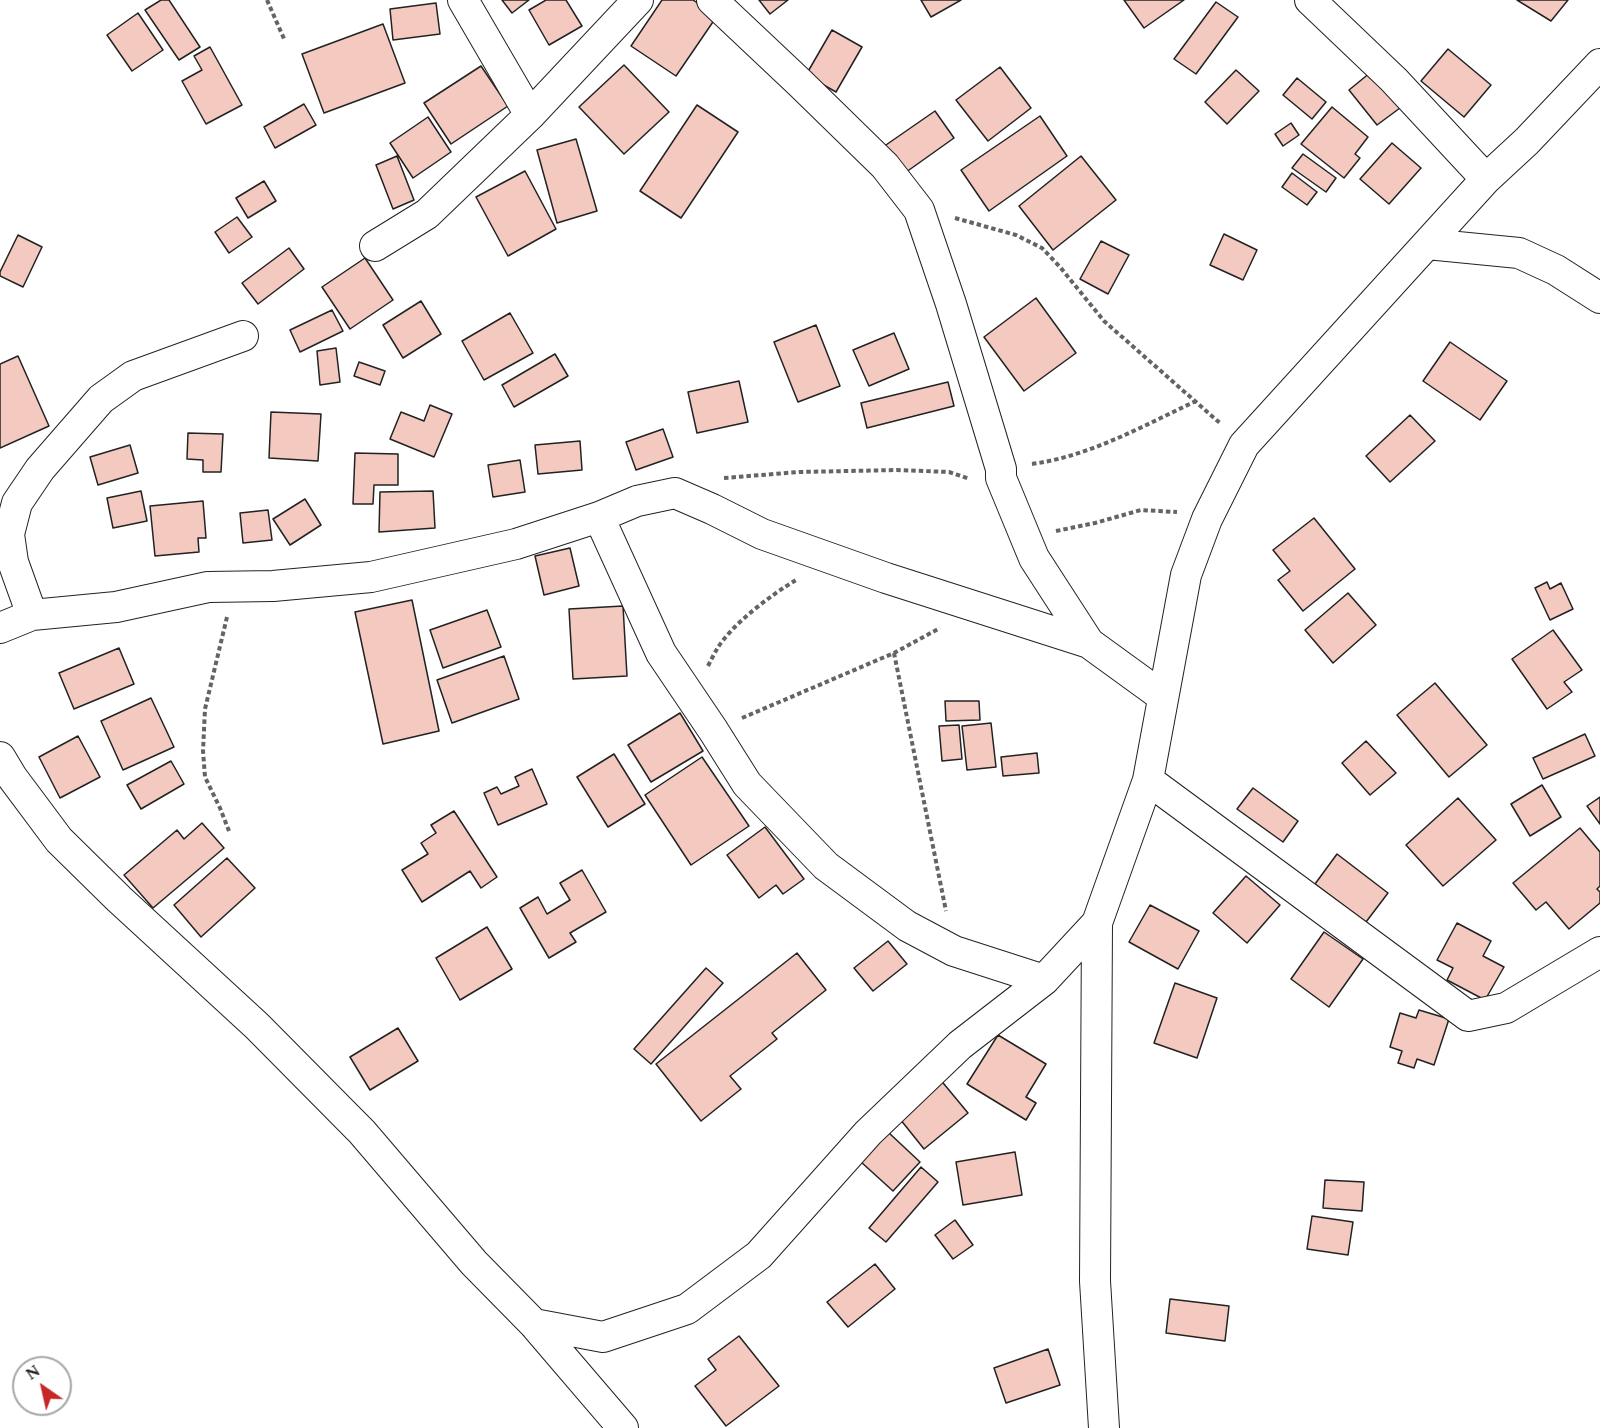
<!DOCTYPE html>
<style>
body{margin:0}
#map{position:relative;width:1600px;height:1428px;overflow:hidden;background:#fff;font-family:Spectral,serif}
canvas{display:block}
.north{position:absolute;left:12px;top:1356px;width:60px;height:60px;box-sizing:border-box;background:#fff;border:2px solid #a7a7a7;border-radius:50%;rotate:326deg;font-size:16px;font-weight:700;line-height:24px;text-align:center;color:#222}
.north::after{content:'';display:block;margin:auto;width:21px;height:27px;background:#c62828;clip-path:polygon(50% 0,100% 100%,50% 72%,0 100%)}
</style>
<div id="map">
<canvas width="1600" height="1428"></canvas>
<div class="north">N</div>
</div>
<script>
const ctx = document.querySelector('canvas').getContext('2d');
ctx.lineJoin = 'round';
function paint(path, color) { ctx.fillStyle = color; ctx.fill(path, 'evenodd'); }
function trace(path, color, width, dash) { ctx.strokeStyle = color; ctx.lineWidth = width; ctx.lineCap = dash ? 'butt' : 'round'; ctx.setLineDash(dash || []); ctx.stroke(path); }
const building = new Path2D(`
 M161,0H169L200,47L179,60L145,10Z
 M502,0H529L512,13Z
 M546,0H566L582,26L549,45L529,10Z
 M662,0H693L717,16L676,76L631,46Z
 M759,0H788L770,14Z
 M921,0H961L931,17Z
 M1124,0H1184L1144,28Z
 M1517,0H1568L1551,21Z
 M1216,2L1238,17L1196,74L1174,59Z
 M436,3L440,34L393,40L390,9Z
 M138,13L163,50L132,71L107,35Z
 M383,24L405,83L324,113L302,54Z
 M832,30L862,47L836,92L806,75Z
 M210,47L242,105L206,124L182,81L202,70L194,56Z
 M1448,49L1491,85L1464,117L1421,81Z
 M624,65L669,112L624,154L579,107Z
 M481,66L508,106L451,144L424,103Z
 M1000,67L1031,108L988,141L956,100Z
 M1236,70L1259,91L1227,124L1205,102Z
 M1371,72L1400,108L1377,125L1349,90Z
 M1297,78L1326,102L1312,119L1283,95Z
 M304,104L316,125L275,148L264,127Z
 M697,105L738,132L681,218L640,191Z
 M1332,107L1368,137L1355,154L1360,158L1344,178L1301,144Z
 M935,111L954,138L902,175L883,147Z
 M1040,116L1067,156L989,211L961,170Z
 M428,117L451,152L413,178L390,143Z
 M1291,123L1299,135L1283,146L1275,134Z
 M576,139L597,211L557,223L537,150Z
 M1392,143L1421,168L1389,204L1360,179Z
 M1303,154L1336,178L1326,192L1292,168Z
 M397,156L414,200L393,209L376,165Z
 M1081,156L1116,200L1053,250L1019,206Z
 M525,171L556,229L508,256L476,197Z
 M1292,173L1317,192L1307,205L1282,187Z
 M264,181L276,201L248,218L236,198Z
 M237,217L252,237L229,253L215,232Z
 M1224,234L1257,250L1243,280L1210,265Z
 M18,235L42,247L23,287L0,276V272Z
 M1101,241L1129,255L1108,294L1080,279Z
 M289,248L304,269L258,304L242,283Z
 M365,258L393,300L350,329L322,287Z
 M1036,298L1076,353L1024,391L984,337Z
 M421,301L441,334L403,358L383,325Z
 M332,310L343,331L300,352L290,330Z
 M510,313L533,353L484,380L462,341Z
 M816,325L840,386L798,402L774,342Z
 M894,333L909,369L869,386L853,350Z
 M1450,342L1507,381L1480,420L1423,381Z
 M336,348L340,382L320,385L317,351Z
 M555,354L568,376L514,407L502,385Z
 M18,356L49,426L0,448V364Z
 M359,362L385,371L380,385L354,376Z
 M739,381L748,422L697,433L688,392Z
 M948,382L954,406L867,428L861,403Z
 M430,405L452,414L434,457L390,439L401,412L424,421Z
 M271,412L321,414L318,461L269,458Z
 M1410,415L1435,441L1390,482L1366,456Z
 M663,429L673,457L636,470L626,442Z
 M188,433L223,434L221,472H203V460L187,459Z
 M580,441L582,470L538,474L535,445Z
 M130,445L138,473L98,485L90,457Z
 M355,453L398,454V485H374L373,504H353Z
 M520,460L525,492L493,497L488,465Z
 M141,491L147,521L113,528L107,498Z
 M433,491L435,528L379,532L380,492Z
 M305,499L321,525L290,545L273,519Z
 M203,501L206,538H198L199,552L155,556L150,506Z
 M268,510L272,540L243,543L240,513Z
 M1314,518L1355,569L1303,611L1278,580L1290,571L1273,550Z
 M570,548L579,586L544,595L535,556Z
 M1547,582L1550,589L1561,583L1573,609L1550,620L1535,588Z
 M1348,593L1376,625L1333,663L1305,630Z
 M412,600L439,731L383,744L355,612Z
 M623,606L627,676L573,679L569,609Z
 M487,610L501,647L443,668L430,630Z
 M1553,630L1582,670L1564,682L1572,692L1547,709L1512,659Z
 M119,648L134,684L74,709L59,673Z
 M504,656L519,699L452,723L437,680Z
 M1435,683L1487,745L1449,777L1397,715Z
 M151,698L174,747L123,770L101,721Z
 M945,701H979L980,720L946,721Z
 M680,713L703,751L651,782L628,745Z
 M991,723L996,767L967,770L962,726Z
 M959,725L962,759L942,761L939,726Z
 M1585,734L1595,756L1543,779L1533,758Z
 M78,736L100,777L60,798L39,757Z
 M1366,741L1396,773L1370,795L1342,763Z
 M1037,753L1039,773L1003,776L1001,757Z
 M614,754L645,804L608,827L577,777Z
 M702,757L749,826L691,865L645,795Z
 M171,761L184,784L141,809L127,785Z
 M532,769L547,804L498,825L484,793L497,787L501,794L519,786L515,777Z
 M1542,785L1561,817L1530,836L1511,804Z
 M1253,788L1298,821L1283,842L1237,809Z
 M1600,797V824L1587,806Z
 M1458,798L1496,840L1443,886L1406,845Z
 M454,811L497,877L481,888L470,871L422,902L402,870L428,854L421,843L436,833L431,825Z
 M202,823L224,848L153,908L124,875L177,830L184,839Z
 M765,827L804,879L783,894L776,885L759,898L727,855Z
 M1580,828L1600,852V886L1597,889L1600,892V903L1569,929L1546,902L1536,910L1513,883Z
 M1337,854L1388,893L1366,922L1315,884Z
 M227,858L255,888L201,937L174,905Z
 M582,870L606,912L570,933L576,942L549,958L520,908L538,897L547,914L570,900L560,883Z
 M1246,876L1280,905L1247,943L1213,913Z
 M1150,905L1199,931L1178,969L1129,942Z
 M1457,923L1491,941L1483,956L1504,967L1485,1000L1447,980L1453,968L1437,960Z
 M487,927L512,969L460,1000L436,958Z
 M1324,932L1363,959L1329,1007L1291,979Z
 M888,941L907,964L873,991L854,968Z
 M797,953L826,990L772,1033L777,1039L730,1076L741,1089L701,1121L656,1064Z
 M706,968L723,983L651,1064L634,1049Z
 M1175,983L1217,998L1197,1058L1154,1043Z
 M1419,1010L1449,1019L1434,1065L1417,1059L1414,1068L1398,1063L1402,1051L1390,1047L1400,1013L1416,1018Z
 M398,1028L418,1061L370,1090L350,1057Z
 M998,1035L1046,1064L1026,1097L1036,1103L1026,1120L967,1084Z
 M939,1078L968,1113L924,1149L896,1114Z
 M888,1132L920,1162L893,1191L861,1162Z
 M1015,1152L1022,1195L963,1205L956,1162Z
 M921,1167L938,1182L886,1242L869,1228Z
 M1325,1180L1364,1182L1362,1211L1323,1208Z
 M1312,1216L1353,1222L1348,1255L1307,1249Z
 M955,1220L973,1245L953,1259L935,1235Z
 M875,1264L895,1289L848,1327L827,1302Z
 M1170,1299L1229,1306L1225,1341L1166,1333Z
 M739,1336L779,1386L726,1426L695,1386L716,1370L708,1359Z
 M1048,1349L1060,1385L1006,1403L994,1368Z`);
paint(building, '#f3c9c0');
trace(building, '#222', 1.5);
const minor = new Path2D(`
 M463,0L530,115
 M712,0L800,83L885,166L919,210L951,304L1001,469V478L1034,558L1089,643L1162,696
 M1310,0L1394,80L1486,179
 M1427,244L1519,253L1556,270L1600,298
 M375,246L427,214L530,115L638,0
 M599,517L661,653L713,730L747,784L826,866L907,926L954,951L1044,980
 M32,615L13,562L9,534L17,503L40,469L101,399L133,376L243,336
 M0,628L32,615L116,607L208,587L273,586L371,577L516,544L599,517L637,501L675,493L712,509L762,534L886,578L1089,643
 M0,757L12,777L59,840L119,899L257,1026L362,1132L474,1263L534,1324L623,1428
 M1148,780L1468,1016L1506,1008L1600,952
 M534,1324L603,1337L687,1309L759,1255L868,1133L960,1045L1044,980L1097,923
 M1104,1428L1095,1281L1097,923L1148,780L1186,575L1207,519L1244,445L1486,179L1527,141L1600,64`);
trace(minor, '#222', 32);
trace(new Path2D(`
 M267,0L285,41
 M955,218L1016,235L1042,248L1060,267L1104,321L1221,424
 M1032,464C1090,456 1143,426 1196,401
 M724,478L799,472L897,470L949,472L970,479
 M1056,531L1095,523L1141,510L1177,512
 M227,617L205,709L203,751L205,777L220,808L229,831
 M894,653L946,911
 M708,666C711,660 714,654 717,649C732,624 771,595 796,580
 M742,718L894,653L940,628`), '#646464', 4, [4.5, 3]);
trace(minor, '#fff', 30);
</script>
